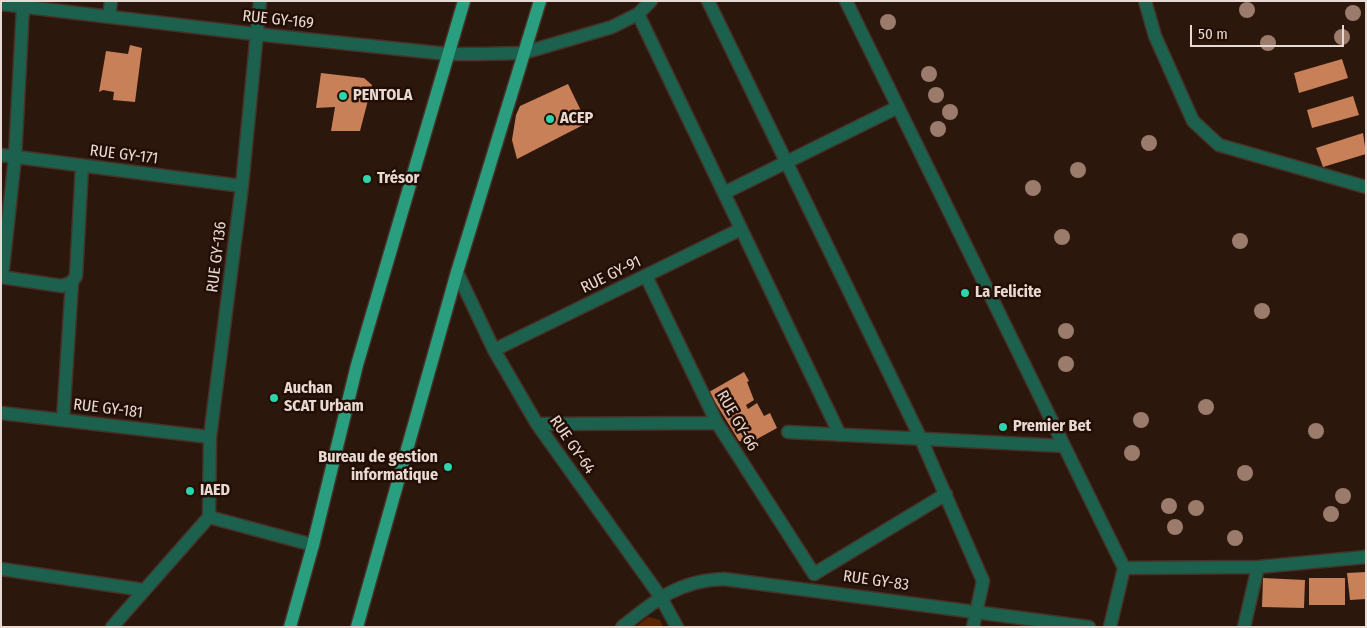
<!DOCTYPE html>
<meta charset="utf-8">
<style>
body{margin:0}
#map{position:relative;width:1367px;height:628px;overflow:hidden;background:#2c170c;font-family:"Fira Sans Condensed",sans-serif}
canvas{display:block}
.frame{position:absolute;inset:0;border:2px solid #e8dad2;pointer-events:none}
.scale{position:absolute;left:1190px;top:25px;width:154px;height:22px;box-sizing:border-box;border:2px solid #e8dad2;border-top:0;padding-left:6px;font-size:15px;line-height:18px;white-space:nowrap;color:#e8dad2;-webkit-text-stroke:4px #220e04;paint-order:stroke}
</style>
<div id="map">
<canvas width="1367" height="628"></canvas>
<div class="frame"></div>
<div class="scale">50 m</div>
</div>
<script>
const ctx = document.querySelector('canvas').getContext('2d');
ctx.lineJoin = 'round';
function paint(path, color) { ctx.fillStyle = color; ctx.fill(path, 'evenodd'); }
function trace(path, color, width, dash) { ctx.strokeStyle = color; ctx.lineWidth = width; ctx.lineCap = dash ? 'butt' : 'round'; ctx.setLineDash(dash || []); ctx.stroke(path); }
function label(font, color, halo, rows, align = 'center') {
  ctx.font = font + ' "Fira Sans Condensed",sans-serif'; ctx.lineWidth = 5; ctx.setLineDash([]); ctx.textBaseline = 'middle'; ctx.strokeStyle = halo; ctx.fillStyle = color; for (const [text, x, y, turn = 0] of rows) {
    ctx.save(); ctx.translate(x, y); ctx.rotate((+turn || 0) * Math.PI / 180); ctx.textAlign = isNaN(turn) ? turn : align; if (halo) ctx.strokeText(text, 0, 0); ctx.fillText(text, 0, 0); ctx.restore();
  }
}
paint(new Path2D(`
 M648,617L660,620L663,627H636Z`), '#5b2500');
paint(new Path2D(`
 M130,45L142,48L135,102L113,100L114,92L103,90L99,92L106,51L128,54Z
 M1342,59L1348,78L1299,93L1294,73Z
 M321,73L364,78L372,85L360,131H331L335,107L316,108Z
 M568,84L587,123L517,159L512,140L516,115L520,106Z
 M1353,96L1359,115L1312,128L1307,110Z
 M1363,133L1366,154L1323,167L1316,148Z
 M744,372L749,381L747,382L754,400L746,405L748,409L757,403L764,416L770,413L777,428L757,439V443L739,441L709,392Z
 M1366,572V599L1350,600L1347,573Z
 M1263,578L1305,580L1304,608L1262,607Z
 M1309,578H1345V605H1309Z`), '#c88059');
const minor = new Path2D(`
 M708,1L921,439L983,581L973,627
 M846,1L1124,568L1110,627
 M1145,1L1155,36L1193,121L1219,145L1366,187
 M1,4L255,34L448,54H481L523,53L612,27L638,14L651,1
 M638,14L840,435
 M109,17L111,1
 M1,155L242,186
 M724,193L898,107
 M457,272L494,350L537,424L660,596L677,627
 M646,276L717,423L814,574
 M1,277L62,286L72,282
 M2,277L15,157L23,6
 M494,350L741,229
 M1,413L210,437
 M63,420L72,282L76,276L82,166
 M537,424L717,423
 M788,432L1064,446
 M209,517L210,437L242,186L260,1
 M209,517L313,545
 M1124,568L1258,567L1366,557
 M1,569L144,590
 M814,574L946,494
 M112,627L209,517
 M622,627C655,600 680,580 724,579L1089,627
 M1244,627L1258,567`);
const major = new Path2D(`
 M290,627L313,545L357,365L464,1
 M357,627L457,272L540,1`);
trace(minor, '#463228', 15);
trace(major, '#463228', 15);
trace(minor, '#1c604e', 12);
trace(major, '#299f80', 12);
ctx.fillStyle = '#9b7b6b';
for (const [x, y] of [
 [1247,10],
 [1353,13],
 [888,22],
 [1342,37],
 [1268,43],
 [929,74],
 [936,95],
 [950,112],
 [938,129],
 [1149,143],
 [1078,170],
 [1033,188],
 [1062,237],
 [1240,241],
 [1262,311],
 [1066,331],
 [1066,364],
 [1206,407],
 [1141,420],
 [1316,431],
 [1132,453],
 [1245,473],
 [1343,496],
 [1169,506],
 [1196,508],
 [1331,514],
 [1175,527],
 [1235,538]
]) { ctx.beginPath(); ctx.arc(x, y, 8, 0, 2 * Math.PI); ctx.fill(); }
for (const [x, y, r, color] of [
 [343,96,5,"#2cd5ab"],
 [550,119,5,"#2cd5ab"],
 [367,179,5,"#2cd5ab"],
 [965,293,5,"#2cd5ab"],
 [274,398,5,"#2cd5ab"],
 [1003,427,5,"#2cd5ab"],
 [448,467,5,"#2cd5ab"],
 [190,491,5,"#2cd5ab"]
]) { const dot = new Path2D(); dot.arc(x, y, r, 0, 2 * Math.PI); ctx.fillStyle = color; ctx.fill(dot); trace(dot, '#220e04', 2); }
label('16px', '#e8dad2', '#220e04', [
 ["RUE GY-169",278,20,6],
 ["RUE GY-171",124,155,7],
 ["RUE GY-136",217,257,-83],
 ["RUE GY-91",611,275,-26],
 ["RUE GY-181",108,409,7],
 ["RUE GY-66",737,421,60],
 ["RUE GY-64",572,445,55],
 ["RUE GY-83",876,581,8]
]);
label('bold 16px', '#e8dad2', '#220e04', [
 ["PENTOLA",353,96],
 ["ACEP",560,119],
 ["Trésor",377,179],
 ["La Felicite",975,293],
 ["Auchan",284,389],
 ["SCAT Urbam",284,407],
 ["Premier Bet",1013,427],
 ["Bureau de gestion",438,458,"right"],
 ["informatique",438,476,"right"],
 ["IAED",200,491]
], 'left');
</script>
